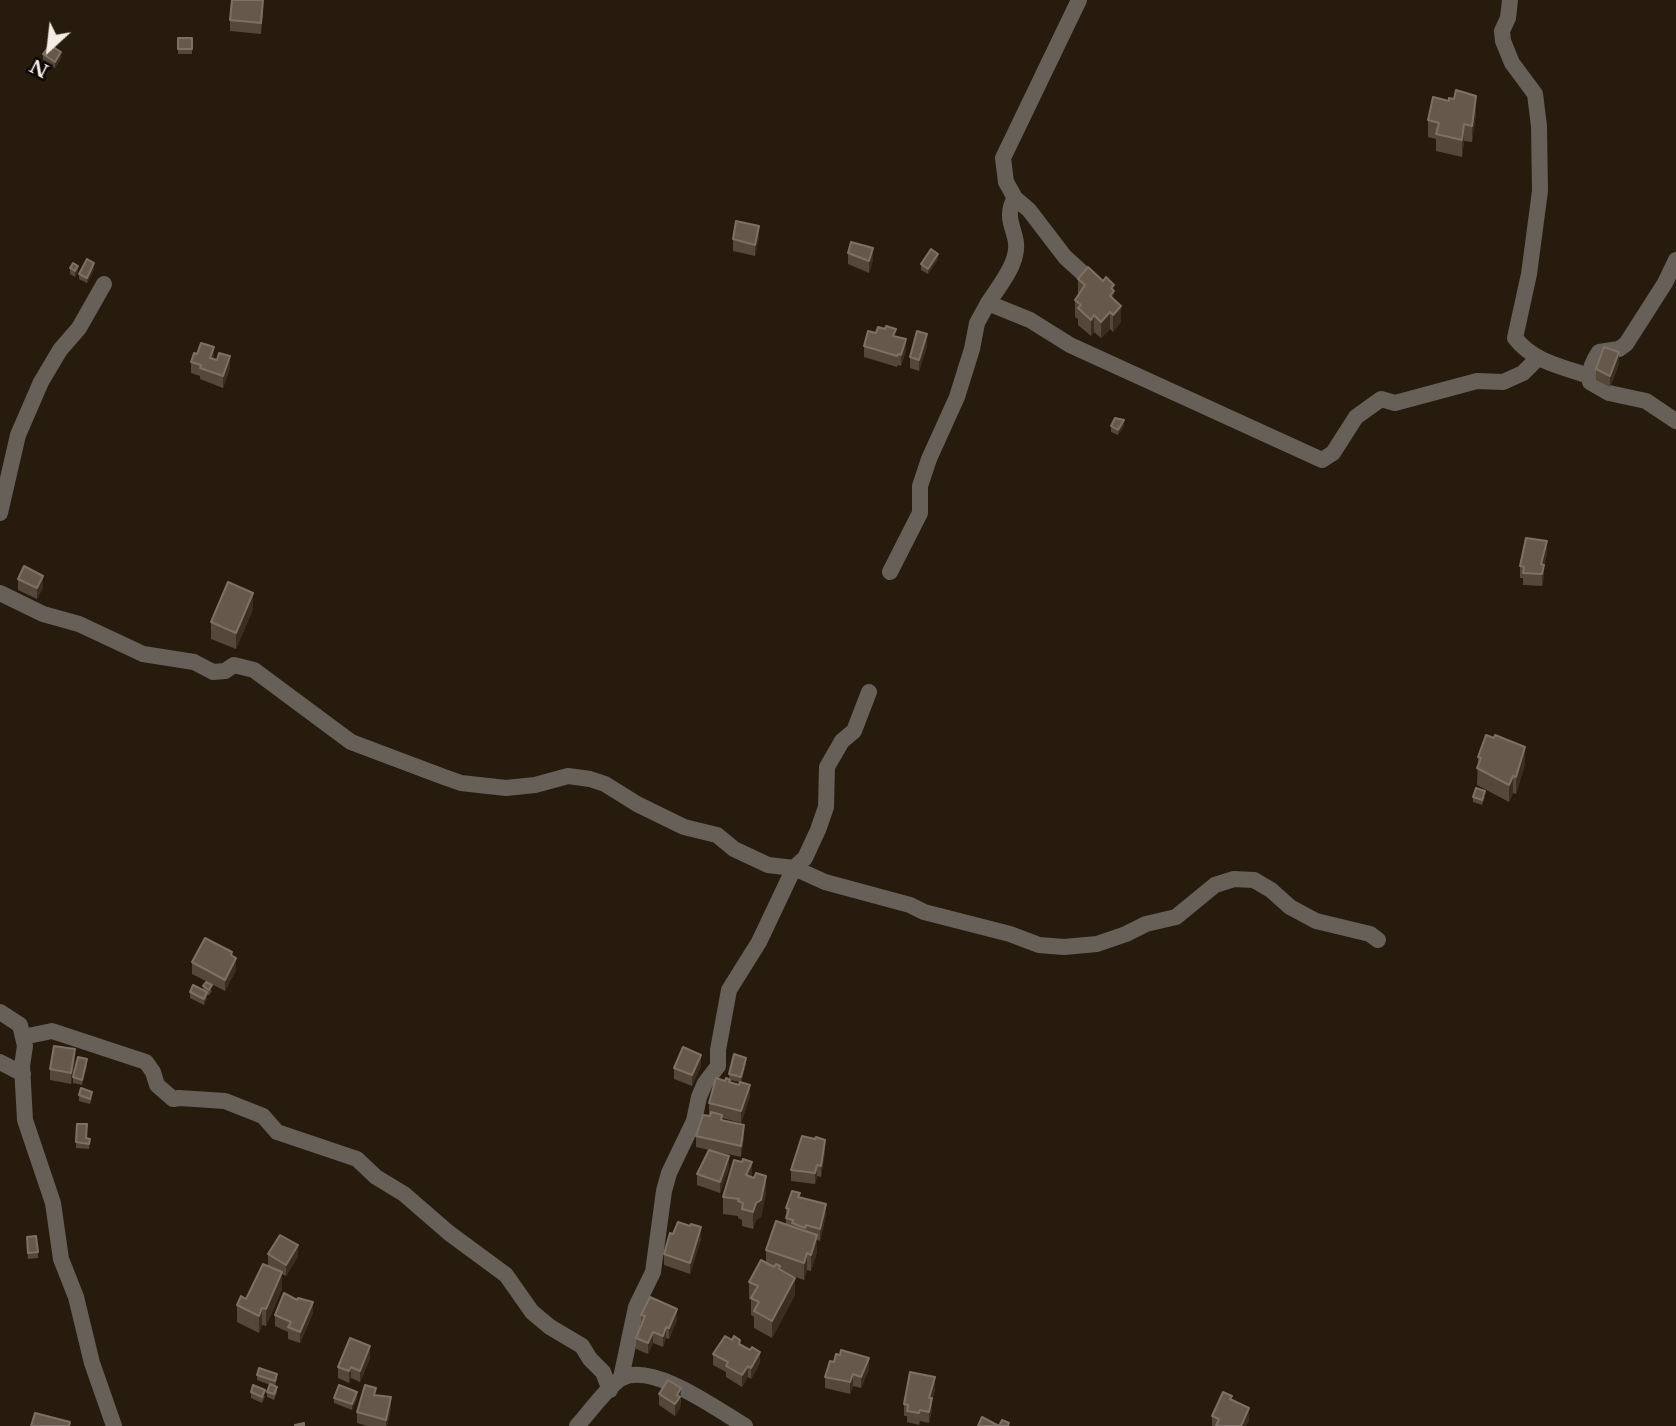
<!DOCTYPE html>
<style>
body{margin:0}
#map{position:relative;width:1676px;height:1426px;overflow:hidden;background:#271b0e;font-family:"Libre Baskerville",serif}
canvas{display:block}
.north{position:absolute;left:14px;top:14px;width:70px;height:70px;-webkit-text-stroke:5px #0c0703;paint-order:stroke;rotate:207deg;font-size:19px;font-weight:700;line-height:28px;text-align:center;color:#f5ece4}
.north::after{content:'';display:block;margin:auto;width:24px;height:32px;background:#f5ece4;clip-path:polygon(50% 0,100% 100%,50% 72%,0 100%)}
</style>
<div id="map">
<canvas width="1676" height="1426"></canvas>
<div class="north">N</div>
</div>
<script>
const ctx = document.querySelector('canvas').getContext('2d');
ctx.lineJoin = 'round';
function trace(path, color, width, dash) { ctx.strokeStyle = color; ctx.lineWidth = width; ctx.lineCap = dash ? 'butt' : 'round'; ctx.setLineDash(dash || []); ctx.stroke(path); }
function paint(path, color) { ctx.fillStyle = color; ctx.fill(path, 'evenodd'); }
trace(new Path2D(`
 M1510,0L1508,18L1502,31L1503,41L1512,63L1535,94L1539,126L1540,191L1529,274L1515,338C1534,362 1560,366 1589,376
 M1015,198L1006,182L1003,158L1079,0
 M1676,260L1665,283L1626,344L1619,349L1599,352C1593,361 1588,371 1590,382L1609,393L1646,401L1676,421
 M1099,288L1065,257L1029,210L1015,198C1001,221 1021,233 1015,255C1013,269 996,291 988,303L1030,320L1070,345L1322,460L1333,453L1356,417L1381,399L1395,403L1477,381L1503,382L1523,373L1537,359
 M0,513L18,435L41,382L60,350L79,328L104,284
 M890,572L920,513V486L929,459L957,397L972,349L977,323L988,303
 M0,593L43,614L79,624L143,654L194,662L213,672L225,671L234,665L254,670L351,742L444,777L461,783L506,788L535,785L568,776L590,779L605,784L637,804L684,827L717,835L734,849L768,865L794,868L825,882L910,905L924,912L1010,934L1039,945L1064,947L1097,944L1126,934L1146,924L1176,917L1215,885L1234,879L1254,880L1271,890L1290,907L1316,921L1370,934L1378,940
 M0,1012L20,1025L25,1046L22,1066L25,1120L53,1203L61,1259L76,1297L92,1363L114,1426
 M23,1037L52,1031L146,1062L153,1072L157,1085L173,1099L179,1098L225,1101L263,1116L277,1132L357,1159L376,1177L404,1194L449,1233L506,1275L532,1312L550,1327L582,1346L590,1359L603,1372L610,1390
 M0,1062L23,1074
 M621,1378L636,1307L653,1272L664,1191L669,1173L694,1121L699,1097L705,1083L718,1066V1050L729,990L759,942L794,868L805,858L818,830L826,807L827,767L842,741L854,731L869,692
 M577,1426C587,1415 610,1384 622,1378C653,1362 718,1410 745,1426`), '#666059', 16);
paint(new Path2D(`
 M263,9L261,34L230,31V20Z
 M178,38H192V54H178Z
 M43,54L61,58L55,68L43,60Z
 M1476,113L1472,142L1464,141L1462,157L1436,151V139L1428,137V120Z
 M759,237L755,256L733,251V239Z
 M848,253L873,260L869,273L848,264Z
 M938,259L928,274L921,270V264Z
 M70,268L78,271L75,277L70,274Z
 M94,269L87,283L79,279V274Z
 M1078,279L1114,300L1121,322L1113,332L1110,329L1101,338L1094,332L1091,336L1078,325V319L1075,317V300L1078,296Z
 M876,333L896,336L906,351L901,366L898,365L897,367L864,357V346Z
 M927,346L919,371L910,368V357Z
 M191,362L230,368L223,388L200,379V376L191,373Z
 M1619,364L1610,387L1596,380V369Z
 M1111,426H1124L1118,435L1111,432Z
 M1547,553L1544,565V576L1542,586L1523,585V578H1520V566Z
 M18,579L43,587L37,599L18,590Z
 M253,609L236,649L211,639V622Z
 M1478,757L1525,764L1516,794L1513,793L1509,802L1477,785Z
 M1473,797H1485L1482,805L1473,802Z
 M232,956L236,970L225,991L192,974V962Z
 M203,986L212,991L209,995H207V998L204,1005L190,998V992L203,990Z
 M75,1061L71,1084L50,1080V1069Z
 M746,1063L741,1083L750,1096L741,1123L722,1118V1120L744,1136L741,1157L714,1151L729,1168L720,1193L697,1185V1174L709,1150L696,1147V1136L710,1116L711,1115L709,1114V1103L725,1081L729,1079V1074ZM730,1080L739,1082V1085L730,1082Z
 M87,1065L82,1085L73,1083V1077Z
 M701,1066L692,1086L674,1079V1068Z
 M79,1095L92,1098L90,1104L79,1101Z
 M86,1138L90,1139L89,1149L76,1148V1142Z
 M825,1151L821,1177L817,1176L815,1184L791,1181V1170Z
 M752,1177L766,1193L761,1217L756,1220L753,1229L742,1226V1220L738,1218V1216L723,1214V1197Z
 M800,1198L826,1215L820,1241L817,1240V1252L811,1271L807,1270L804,1280L790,1275L795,1295L772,1338L754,1328V1317L751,1315V1300L749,1299V1282L766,1263V1250L786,1225V1208Z
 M690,1226L701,1239L690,1274L664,1265V1254L673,1234Z
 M27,1243L38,1252V1258L28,1259Z
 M268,1254L298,1256L286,1276L282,1274V1289L266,1326L262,1325L259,1333L237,1322V1305L246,1299L268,1266Z
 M313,1313L300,1343L288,1339V1332L275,1326V1315Z
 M641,1315L677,1320L669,1339L666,1338L663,1347L653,1343L648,1354L636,1349V1338L641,1325Z
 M740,1345L760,1363L751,1379L748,1377L742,1387L726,1377V1372L713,1365V1354Z
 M370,1358L360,1382L351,1378L349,1383L338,1378V1367Z
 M869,1369L861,1388L853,1386L850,1394L825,1388V1377Z
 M257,1375L277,1379L275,1386L277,1392L274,1400L267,1397V1392L270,1385L257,1380Z
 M935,1389L932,1401V1409L929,1423L920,1421L919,1425L907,1422V1416H904V1404Z
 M251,1392L265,1396L262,1403L251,1398Z
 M659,1394L681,1399L680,1408L675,1416L659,1405Z
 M376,1395L391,1408L387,1426H367L357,1423V1412Z
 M334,1398H357L352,1410L334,1403Z
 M1232,1400L1249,1419L1246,1426H1212V1416Z`), '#55473a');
paint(new Path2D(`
 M61,52V58L55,68V62Z
 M1476,96V113L1472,142V126Z
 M1464,124V141L1462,157V140Z
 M759,226V237L755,256V245Z
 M873,248V260L869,273V261Z
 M938,254V259L928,274V269Z
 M94,263V269L87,283V278Z
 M78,266V271L75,277V271Z
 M1114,285V308L1110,296L1111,288Z
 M1121,306V322L1113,332V315Z
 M1110,312V329L1101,338V322Z
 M1094,315V332L1091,336V320Z
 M927,334V346L919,371V360Z
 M906,339V351L901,366V355Z
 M214,347V359L210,370V358Z
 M1619,352V364L1610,387V376Z
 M230,356V368L223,388V376Z
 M1124,420V426L1118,435V430Z
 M1547,541V553L1541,576V564Z
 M1544,565V576L1542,586V574Z
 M43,576V587L37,599V588Z
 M253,593V609L236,649V633Z
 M1525,747V764L1516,794V777Z
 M1513,776V793L1509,802V785Z
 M236,958V970L225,991V980Z
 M207,992V998L204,1005V999Z
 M75,1049V1061L71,1084V1073Z
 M701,1055V1066L692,1086V1075Z
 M746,1058V1063L741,1083V1077Z
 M87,1059V1065L82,1085V1080Z
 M750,1085V1096L741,1123V1111Z
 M744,1125V1136L741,1157V1146Z
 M825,1140V1151L821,1177V1166Z
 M729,1156V1168L720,1193V1182Z
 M752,1162V1179L746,1175Z
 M817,1165V1176L815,1184V1173Z
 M766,1176V1193L761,1217L756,1220L753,1229V1212Z
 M826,1204V1215L820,1241V1229Z
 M701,1227V1239L690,1274V1263Z
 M817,1235V1252L811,1271V1255Z
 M298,1245V1256L286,1276V1265Z
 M807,1253V1270L804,1280V1263Z
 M282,1272V1289L266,1326V1309Z
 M795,1278V1295L772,1338V1321Z
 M313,1302V1313L300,1343V1332Z
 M262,1308V1325L259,1333V1316Z
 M677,1309V1320L669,1339V1328Z
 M666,1327V1338L663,1347V1336Z
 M653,1332V1343L648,1354V1343Z
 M370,1346V1358L360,1382V1371Z
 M760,1352V1363L751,1379V1368Z
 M869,1358V1369L861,1388V1377Z
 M748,1366V1377L742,1387V1375Z
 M351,1367V1378L349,1383V1371Z
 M853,1374V1386L850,1394V1382Z
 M935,1377V1389L932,1401V1409L929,1423V1398Z
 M681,1388L680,1408L675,1416V1404L677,1395Z
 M357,1392V1398L352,1410V1404Z
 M391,1397V1408L387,1426H386V1420Z
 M1249,1408V1419L1246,1426H1241Z`), '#3b2e21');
const building = new Path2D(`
 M232,0H263L261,23L230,20Z
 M178,38H192V49H178Z
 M50,45L61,52L55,62L43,54Z
 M1456,90L1476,96L1472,126L1464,124L1462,140L1436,134L1439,123L1428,120L1433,97L1449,101V98L1454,99Z
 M736,221L759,226L755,245L733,239Z
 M851,242L873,248L869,261L848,253Z
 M931,249L938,254L928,269L921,264Z
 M87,259L94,263L87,278L79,274Z
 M73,263L78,266L75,271L70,268Z
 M1088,267L1103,281L1106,277L1114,285L1111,288L1114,291L1110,296L1121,306L1113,315L1110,312L1101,322L1094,315L1091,320L1078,308L1081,305L1075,300L1085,285L1078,279Z
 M886,326L896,329L893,336L906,339L901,355L898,354L897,356L864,346L868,331L876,333L878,327L885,329Z
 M917,331L927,334L919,360L910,357Z
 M201,343L214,347L210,358L217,360L219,353L230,356L223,376L200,368L201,365L191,362L194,353L197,354Z
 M1604,347L1619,352L1610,376L1596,369Z
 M1115,418L1124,420L1118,430L1111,426Z
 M1526,538L1547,541L1541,564L1544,565L1542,574L1523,573L1524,567L1520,566Z
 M24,566L43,576L37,588L18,579Z
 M228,582L253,593L236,633L211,622Z
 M1486,735L1494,738L1495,735L1525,747L1516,777L1513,776L1509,785L1477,768L1481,758L1478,757Z
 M1476,788L1485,791L1482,800L1473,797Z
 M205,938L232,952L231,955L236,958L225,980L192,962Z
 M206,982L212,985L209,990L203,986Z
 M193,985L207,992L204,999L190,992Z
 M54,1046L75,1049L71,1073L50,1069Z
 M683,1047L701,1055L692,1075L674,1068Z
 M734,1054L746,1058L741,1077L729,1074Z
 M78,1057L87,1059L82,1080L73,1077Z
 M716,1078L725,1081L726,1078L730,1080L729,1082L739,1085L740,1082L750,1085L741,1111L709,1103Z
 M81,1088L92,1092L90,1099L79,1095Z
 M711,1112L722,1115L721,1120L744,1125L741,1146L696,1136L703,1115L710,1116Z
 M77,1124H87L86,1138L90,1139L89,1144L76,1142Z
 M802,1136L815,1139L816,1137L825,1140L821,1166L817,1165L815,1173L791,1170Z
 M709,1150L729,1156L720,1182L697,1174Z
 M743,1159L752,1162L746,1175L754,1178L756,1173L766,1176L761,1200L756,1203L753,1212L742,1209L743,1203L738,1201L739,1199L723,1197L734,1160L742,1162Z
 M792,1191L800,1193L798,1197L826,1204L820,1229L806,1225L805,1228L792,1223L793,1220L786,1218L789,1209L786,1208Z
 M776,1221L817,1235L811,1255L807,1253L804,1263L766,1250Z
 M678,1222L690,1226L691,1224L701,1227L690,1263L664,1254L670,1233L673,1234Z
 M280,1235L298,1245L286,1265L268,1254Z
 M36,1236L38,1252L28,1253L27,1237Z
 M761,1260L774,1267L776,1264L780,1266L779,1269L795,1278L772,1321L754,1311L759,1302L751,1298L758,1286L749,1282Z
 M263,1264L282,1272L266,1309L262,1308L259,1316L237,1305L241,1296L246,1299Z
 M284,1293L297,1300L298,1298L313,1302L300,1332L288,1327L291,1322L275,1315Z
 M650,1297L677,1309L669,1328L666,1327L663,1336L653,1332L648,1343L636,1338L645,1316L641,1315Z
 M725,1336L732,1340L734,1336L740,1340L739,1344L750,1350L752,1347L760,1352L751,1368L748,1366L742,1375L726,1366L728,1362L713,1354Z
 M350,1338L370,1346L360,1371L351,1367L349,1371L338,1367Z
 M841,1350L869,1358L861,1377L853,1374L850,1382L825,1377L830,1361L834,1362L836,1354L840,1355Z
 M259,1368L277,1374L275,1381L257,1375Z
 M910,1372L935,1377L929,1398H932L929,1412L920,1410L919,1413L907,1411L908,1405L904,1404Z
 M668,1380L681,1388L677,1395L680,1397L675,1404L659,1394Z
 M270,1384L277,1387L274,1394L267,1392Z
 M253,1385L265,1390L262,1397L251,1392Z
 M339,1385L357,1392L352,1404L334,1398Z
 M365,1385L376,1388L374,1395L391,1397L386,1420L357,1412Z
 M1223,1392L1232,1396L1230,1399L1249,1408L1241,1426H1216L1219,1419L1212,1416Z
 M35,1413L70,1422L69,1426H31Z
 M982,1417L999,1426H978Z
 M1002,1420L1009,1423L1008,1426H999Z
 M304,1423V1426H295V1425Z`);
paint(building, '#66594c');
trace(building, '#7d7064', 2);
</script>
